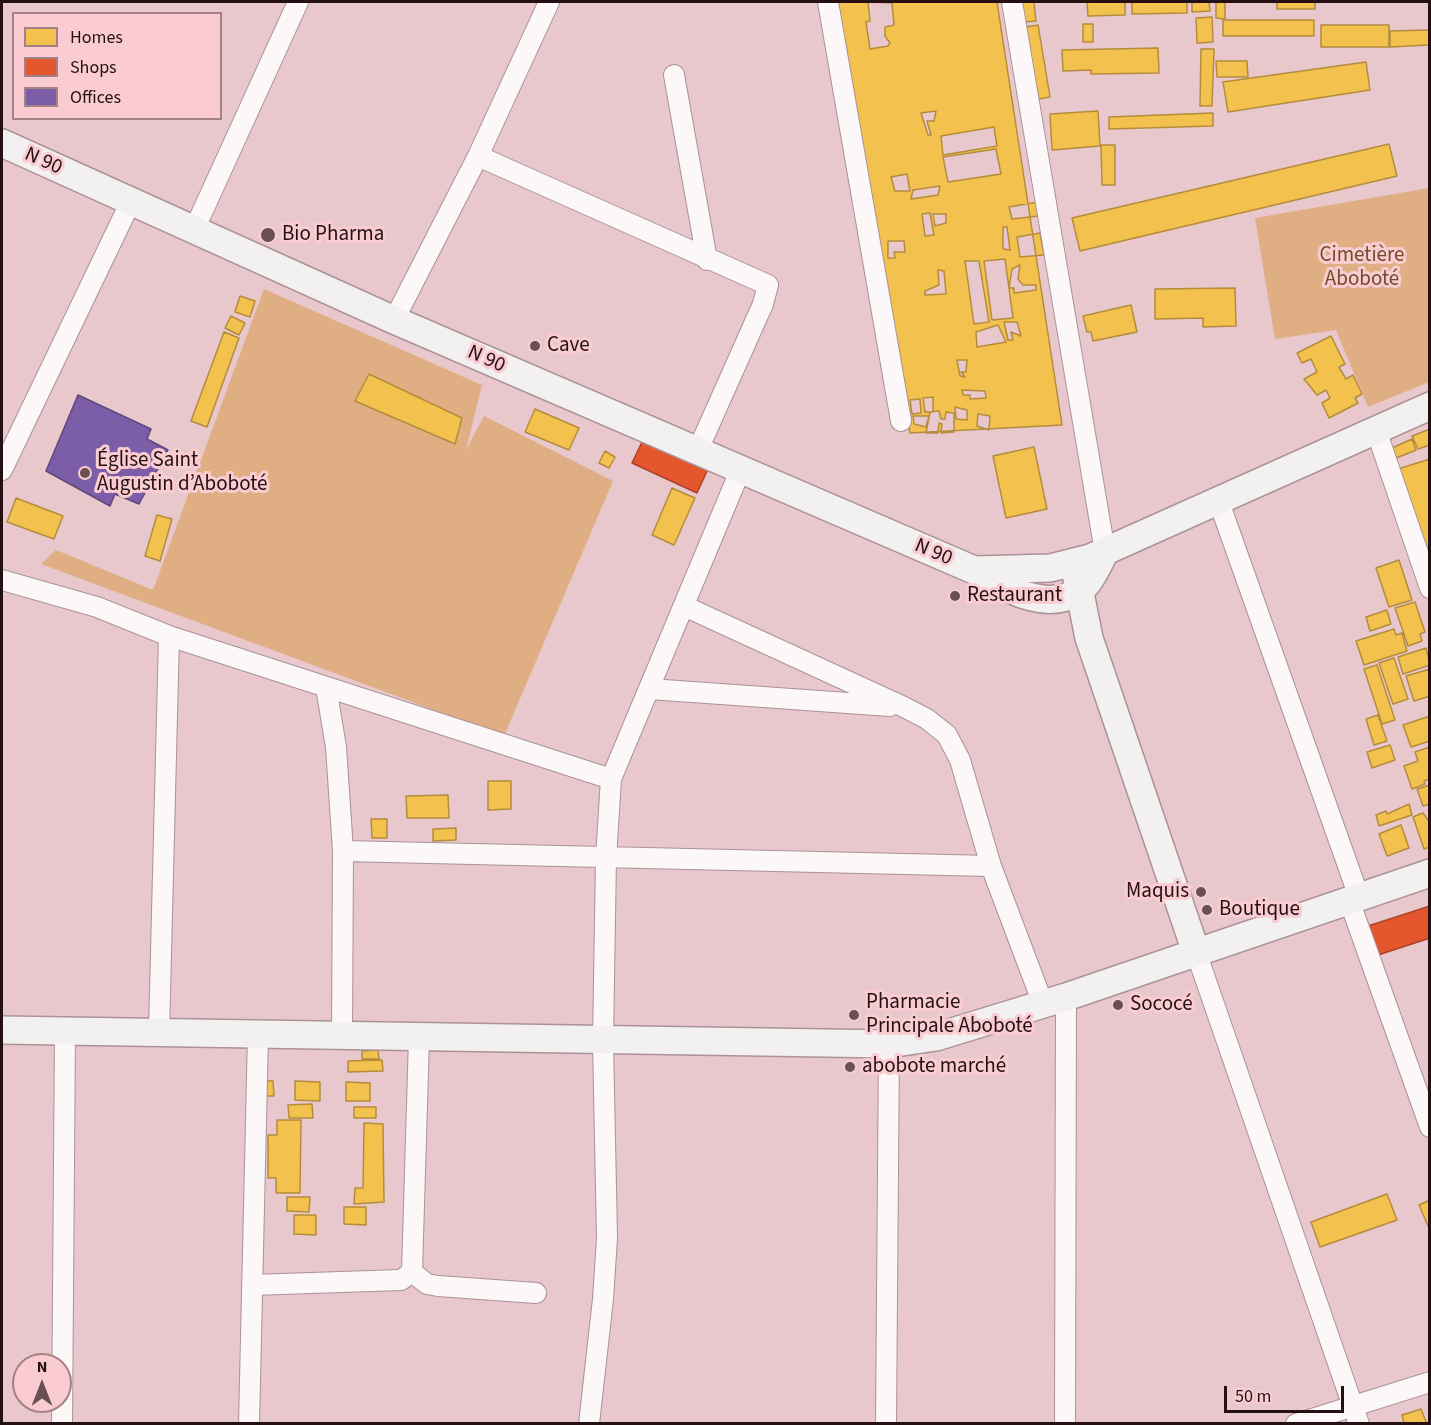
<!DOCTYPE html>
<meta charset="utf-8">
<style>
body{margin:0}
#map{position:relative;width:1431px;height:1425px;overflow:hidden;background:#e8c8cd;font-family:"Source Sans 3",sans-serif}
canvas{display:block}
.frame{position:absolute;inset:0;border:3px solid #241013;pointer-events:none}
.legend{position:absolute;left:12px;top:12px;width:210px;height:108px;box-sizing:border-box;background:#faccd1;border:2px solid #a48185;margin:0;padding:8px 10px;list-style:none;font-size:18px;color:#241013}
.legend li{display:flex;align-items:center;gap:12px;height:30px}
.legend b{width:30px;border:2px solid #a48185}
.north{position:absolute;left:12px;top:1353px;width:60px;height:60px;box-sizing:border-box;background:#faccd1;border:2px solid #a48185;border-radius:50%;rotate:0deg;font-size:16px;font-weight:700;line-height:24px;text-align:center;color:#241013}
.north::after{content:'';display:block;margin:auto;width:21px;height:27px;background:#695054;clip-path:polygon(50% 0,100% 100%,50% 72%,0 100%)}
.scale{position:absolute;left:1224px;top:1386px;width:120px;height:27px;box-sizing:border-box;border:3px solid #241013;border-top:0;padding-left:8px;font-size:18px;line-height:21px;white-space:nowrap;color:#241013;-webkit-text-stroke:4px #faccd1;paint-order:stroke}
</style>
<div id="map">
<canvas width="1431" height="1425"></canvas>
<div class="frame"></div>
<ul class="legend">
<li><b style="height:16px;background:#f2c14e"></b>Homes</li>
<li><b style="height:16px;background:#e4572e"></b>Shops</li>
<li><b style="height:16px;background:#7b5ea7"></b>Offices</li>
</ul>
<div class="north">N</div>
<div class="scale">50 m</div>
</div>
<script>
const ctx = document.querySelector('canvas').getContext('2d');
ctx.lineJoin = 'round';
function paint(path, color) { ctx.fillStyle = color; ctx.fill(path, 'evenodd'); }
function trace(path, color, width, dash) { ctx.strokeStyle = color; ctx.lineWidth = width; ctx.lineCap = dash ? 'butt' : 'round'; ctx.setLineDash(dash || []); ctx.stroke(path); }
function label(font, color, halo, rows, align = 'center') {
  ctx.font = font + ' "Source Sans 3",sans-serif'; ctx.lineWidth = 6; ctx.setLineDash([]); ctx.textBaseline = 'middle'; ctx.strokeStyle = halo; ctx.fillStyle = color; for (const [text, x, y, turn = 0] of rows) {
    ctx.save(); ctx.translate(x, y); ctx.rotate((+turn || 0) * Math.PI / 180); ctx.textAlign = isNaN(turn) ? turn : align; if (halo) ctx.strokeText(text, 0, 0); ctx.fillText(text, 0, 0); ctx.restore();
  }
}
paint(new Path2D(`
 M1429,188V382L1368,407L1336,330L1275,339L1255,218Z
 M264,289L482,385L466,450L484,416L613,481L504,736L41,564L56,550L153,590Z`), '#dfae83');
const homes = new Path2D(`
 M838,2H997L1062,425L910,433Z
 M868,2L892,3L894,25L885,27V36L890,43L888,46L870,49L866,22L870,21Z
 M1021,2H1034L1036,21L1023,22Z
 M1087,2H1125V15L1088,16Z
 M1132,2H1187V13L1132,14Z
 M1192,2H1209L1210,11L1192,12Z
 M1216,2H1225V19L1216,18Z
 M1277,2H1315V9H1277Z
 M1212,17L1213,42L1197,43L1196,18Z
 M1223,20H1314V36H1223Z
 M1083,24H1093V42H1083Z
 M1038,25L1050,97L1038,99L1026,27Z
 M1321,25H1389V47H1321Z
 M1430,30V45L1390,47V31Z
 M1158,48L1159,73L1091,74V70L1063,71L1062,50Z
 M1201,49H1214L1212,106H1200Z
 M1216,61H1247L1248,77H1217Z
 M1366,62L1370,90L1228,112L1223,82Z
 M936,111L934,121H927L931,135H928L921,113Z
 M1098,111L1100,146L1052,150L1050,114Z
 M1213,113V126L1109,129V117Z
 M994,127L997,146L943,155L941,136Z
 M1389,144L1397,176L1080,251L1072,218Z
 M1101,145H1115V185H1102Z
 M996,149L1001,174L948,182L943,157Z
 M907,174L910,191H895L891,177Z
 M940,186L938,195L911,199L913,190Z
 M1038,202L1039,216L1012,219L1009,207Z
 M930,213L934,235L925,236L922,214Z
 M933,214H946V223L935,226Z
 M1003,227H1007L1010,250L1003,249Z
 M1040,233L1044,255L1020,257L1017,237Z
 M888,241H904L905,252H894L895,258H888Z
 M1005,259L1013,318L992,320L984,261Z
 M965,261H979L989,322L974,324Z
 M1020,265L1018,279L1023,285H1036V290L1014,293V288H1009L1012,269Z
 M938,270L944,271L946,294L925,295V291L939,285Z
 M1235,288L1236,326L1203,327V318L1155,319V289Z
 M240,296L255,301L250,317L235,312Z
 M1131,305L1137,332L1093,341L1091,332H1087L1083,316Z
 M231,316L245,323L239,335L225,328Z
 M1004,322H1017L1021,336L1011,332L1013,340H1008Z
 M998,325L1006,342L977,347L976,332Z
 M224,332L239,338L207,427L191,421Z
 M1331,336L1345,364L1339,367L1346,379L1353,375L1362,394L1355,398L1358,403L1329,418L1322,403L1330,398L1326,390L1317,395L1304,379L1317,372L1311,359L1302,363L1297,353Z
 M957,360H967L966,372H961L965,377L960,376Z
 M369,374L462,418L455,444L355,401Z
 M962,390L985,391L986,398L970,399V395H963Z
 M933,397V412H925L923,398Z
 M920,399L921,413L912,414L910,400Z
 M955,407L967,410V420L956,419Z
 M535,409L579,428L569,450L525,432Z
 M939,411L941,419H945L946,412L954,413V432L941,433L942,424L939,423L938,433H926L930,412Z
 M978,414L990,416L989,430L977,426Z
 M913,416H929L926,427L914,424Z
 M1430,429V445L1418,449L1412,436Z
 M1412,439L1416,450L1394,459L1390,449Z
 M1034,447L1047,509L1006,518L993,456Z
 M605,451L615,457L609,468L599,463Z
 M1430,459V566L1398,469Z
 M672,488L695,498L674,545L652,535Z
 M16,498L63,516L54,539L7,522Z
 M157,515L172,519L160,561L145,556Z
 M1399,560L1412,600L1389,607L1376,568Z
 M1415,602L1425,632L1420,634L1422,641L1408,646L1395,608Z
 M1387,610L1391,624L1370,631L1366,617Z
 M1394,629L1396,635L1402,633L1407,651L1364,665L1356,641Z
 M1426,648L1430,665L1403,674L1398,657Z
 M1394,658L1408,699L1393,704L1379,663Z
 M1377,665L1395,720L1382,724L1364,669Z
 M1430,669V696L1414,701L1406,676Z
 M1378,715L1387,741L1374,745L1366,719Z
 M1430,716V741L1411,747L1403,725Z
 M1390,745L1395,760L1372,768L1367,752Z
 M1430,747V779L1424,781L1425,784L1412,789L1404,766L1418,761L1415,752Z
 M488,781H511V809L488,810Z
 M1430,785V804L1423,806L1417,789Z
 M448,795L449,818H407L406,796Z
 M1409,804L1412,815L1379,826L1376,815L1386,811L1387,814Z
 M1423,813L1430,823V847L1424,849L1413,817Z
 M371,819H387V838H372Z
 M1401,825L1409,848L1387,856L1379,834Z
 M456,828V840L433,841V829Z
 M378,1050L379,1059H362V1051Z
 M382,1060L383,1071L348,1072V1061Z
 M262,1081H273L274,1096H263Z
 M295,1081L320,1082V1101L295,1100Z
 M346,1082L370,1083V1101H346Z
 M312,1104L313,1118H289L288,1105Z
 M354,1107H376V1118H354Z
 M277,1120H301L300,1193H276V1178H268V1135H277Z
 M364,1123L383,1124L384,1202L354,1204L355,1188H363Z
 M1387,1194L1397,1220L1320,1247L1311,1222Z
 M287,1197H310L309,1212L287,1211Z
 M1430,1200V1225L1428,1226L1419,1205Z
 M344,1207H366V1225L344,1224Z
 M294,1215H316V1235L294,1234Z
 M1421,1409L1427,1424H1404L1402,1415Z`);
paint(homes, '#f2c14e');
trace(homes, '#b48c3c', 1.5);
const shops = new Path2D(`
 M643,440L708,469L697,493L632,463Z
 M1430,906V938L1375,956L1365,927Z`);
paint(shops, '#e4572e');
trace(shops, '#aa4226', 1.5);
const offices = new Path2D(`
 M78,395L151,429L147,439L168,450L139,504L115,494L110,506L46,471Z`);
paint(offices, '#7b5ea7');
trace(offices, '#61477b', 1.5);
const street = new Path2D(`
 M828,2L901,421
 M1012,2L1105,552
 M674,75L707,260
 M478,156L768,285L763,304L697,452
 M194,230L298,2
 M394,320L478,156L549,2
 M1376,430L1430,588
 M2,470L131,201
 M1219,502L1359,897
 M2,580L97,607L169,636L611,779
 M684,606L904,707L927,719L947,735L960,760L991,866L1043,1004
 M326,687L336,747L343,851L342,1035
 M650,689L890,706
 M343,851L991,866
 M1349,900L1430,1127
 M1196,952L1359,1424
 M159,1032L169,636
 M412,1272L427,1284L438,1286L536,1293
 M252,1285L401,1280L412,1272L419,1038
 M62,1424L65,1032
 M249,1424L258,1034
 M589,1424L603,1299L607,1238L603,1041L606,858L611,779L740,471
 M886,1424L889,1044
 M1065,1424L1066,997
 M1296,1424L1430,1382`);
const secondary = new Path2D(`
 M2,143L394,320L974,570C1003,587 1046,613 1079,591C1091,583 1098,564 1105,552
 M975,570L1050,568L1090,558L1430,406
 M1076,573L1089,638L1196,952
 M2,1030L889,1044L936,1037L1066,997L1430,873`);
trace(street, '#aa9295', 22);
trace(secondary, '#aa9295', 30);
trace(street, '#fcf7f8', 20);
trace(secondary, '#f3f0f2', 27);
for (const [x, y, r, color] of [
 [268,235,8,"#695054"],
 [535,346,6,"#695054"],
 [85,473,6,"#695054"],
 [955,596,6,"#695054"],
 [1201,892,6,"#695054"],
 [1207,910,6,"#695054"],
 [1118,1005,6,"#695054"],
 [854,1015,6,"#695054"],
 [850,1067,6,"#695054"]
]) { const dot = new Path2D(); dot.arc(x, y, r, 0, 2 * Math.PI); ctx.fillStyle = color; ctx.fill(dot); trace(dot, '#faccd1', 2); }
label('21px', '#241013', '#faccd1', [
 ["N 90",43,162,24],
 ["N 90",486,360,24],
 ["N 90",933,553,23]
]);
label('21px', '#241013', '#faccd1', [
 ["Bio Pharma",282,235],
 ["Cave",547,346],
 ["Église Saint",97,461],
 ["Augustin d’Aboboté",97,485],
 ["Restaurant",967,596],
 ["Maquis",1189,892,"right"],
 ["Boutique",1219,910],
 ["Pharmacie",866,1003],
 ["Principale Aboboté",866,1027],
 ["Sococé",1130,1005],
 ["abobote marché",862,1067]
], 'left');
label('21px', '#6e4f29', '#faccd1', [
 ["Cimetière",1362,256],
 ["Aboboté",1362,280]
]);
</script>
